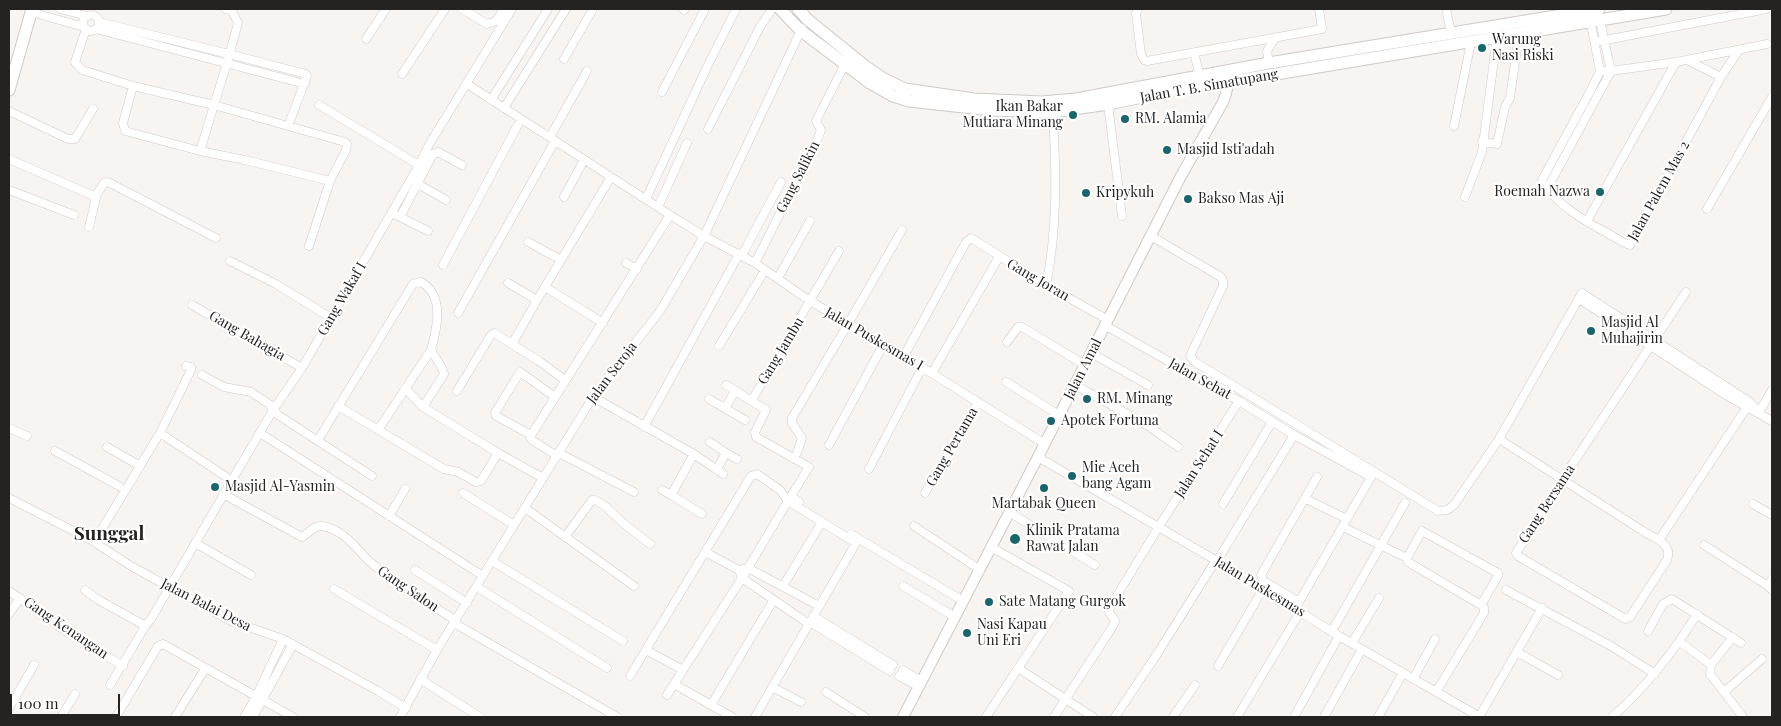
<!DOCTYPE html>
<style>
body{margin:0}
#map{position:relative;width:1781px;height:726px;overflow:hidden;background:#f8f4f1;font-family:"Playfair Display",serif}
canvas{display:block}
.frame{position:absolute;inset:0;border:10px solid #252322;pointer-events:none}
.scale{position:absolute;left:10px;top:694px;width:110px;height:22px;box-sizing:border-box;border:2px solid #252322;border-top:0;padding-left:6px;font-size:15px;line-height:18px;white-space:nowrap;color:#252322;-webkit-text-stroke:4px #fff;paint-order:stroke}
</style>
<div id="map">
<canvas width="1781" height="726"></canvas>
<div class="frame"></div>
<div class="scale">100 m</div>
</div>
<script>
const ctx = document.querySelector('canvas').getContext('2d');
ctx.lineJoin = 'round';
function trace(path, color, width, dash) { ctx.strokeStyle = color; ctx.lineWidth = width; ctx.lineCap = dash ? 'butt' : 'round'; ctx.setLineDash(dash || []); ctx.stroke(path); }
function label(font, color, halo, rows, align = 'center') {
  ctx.font = font + ' "Playfair Display",serif'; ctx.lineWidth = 4.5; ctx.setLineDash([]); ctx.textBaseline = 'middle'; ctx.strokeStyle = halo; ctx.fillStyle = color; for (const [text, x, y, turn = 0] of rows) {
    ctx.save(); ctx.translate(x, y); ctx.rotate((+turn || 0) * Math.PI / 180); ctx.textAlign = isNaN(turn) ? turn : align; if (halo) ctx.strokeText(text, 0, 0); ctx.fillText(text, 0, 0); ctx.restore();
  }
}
const street = new Path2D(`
 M60,9L87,16
 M462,9L487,24L496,21L504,9
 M1138,9L1136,14L1141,54L1144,60L1147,61L1322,29L1319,9
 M1446,9L1451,33
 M684,10L685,9
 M31,12L84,27
 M83 23a8 8 0 1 1 16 0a8 8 0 1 1-16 0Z
 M1599,16L1611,71
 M1590,19L1600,71
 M99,22L229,54L306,74L307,76L288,126L345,142L347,144L346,150L330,181L245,160L200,151L227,63L238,23L232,11L226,9
 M86,29L75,62L82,70L133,86L214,105L288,126
 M96,29L305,84
 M366,39L386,9
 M1595,42L1767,9
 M1194,53L1201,80
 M564,59L593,9
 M1687,60L1721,77
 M1269,63L1267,51L1275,38
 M1600,71L1592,88L1542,180V182C1559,206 1584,221 1609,234C1616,238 1623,243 1630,245L1721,77L1739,50
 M1600,71H1611L1676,62L1767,44
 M402,74L445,9
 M467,84L670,215L704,236L755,263L810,301L904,356L1045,444
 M133,86L123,123L125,131L200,151
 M662,92L705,9
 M491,100L548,9
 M1108,104L1122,216
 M319,105L419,165
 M504,108L566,9
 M9,111L68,139H75L93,109
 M1454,126L1471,42
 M708,129L760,27L772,9
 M550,137L587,71
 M1482,142L1497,144L1505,107L1510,98L1519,34
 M9,159L96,197
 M418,184L446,200
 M1547,189L1611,71
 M9,190L74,215
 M564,197L584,160
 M1465,197L1482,152L1497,37
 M646,199L707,67L736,9
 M658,207L687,143
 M1707,209L1772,97
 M396,215L428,231
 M400,217L433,154L438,152L462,165
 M1587,221L1676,62
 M89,227L97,194L104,183L108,182L216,238
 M1151,236L1221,277L1223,281V286L1190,356L1195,362L1438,511L1447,510L1454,505L1499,439L1582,293L1750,402L1759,412
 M528,242L561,260
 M309,246L330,181
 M742,255L781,182
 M230,261L276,284L331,318
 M626,263L637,269
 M755,263L818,138L821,130L816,121L845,64
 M443,265L521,119
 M778,278L810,221
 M508,283L537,300
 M1046,285C1058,228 1056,169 1053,112
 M545,287L603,323
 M1579,299L1724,394L1772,421
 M192,305L302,368
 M458,313L555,141
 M1106,326L1239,401L1294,435L1371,477L1299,602L1267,583L1263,581L1261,575L1317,477
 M1007,342L1018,327H1022L1085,365
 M512,344L537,300L611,177
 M719,346L765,270
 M1091,353L1148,385
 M904,356L966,242L971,238L1046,285L1108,320
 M932,373L999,257
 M202,375L224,387L251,392L269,404L278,415L372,476
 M1006,382L1059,415
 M726,385L766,410L755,432L756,437L809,467L791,496L799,502
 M1075,385L1147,425L1178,447
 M405,388L423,407L498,453L543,478
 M457,391L491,335L494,333L539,361L565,380
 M593,397L694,454L723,474
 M709,399L745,420
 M752,400L839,251
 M338,406L444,469L458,472L476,482L481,481L498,453
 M423,407L444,374L442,368L431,350
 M725,408L735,391
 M1759,412L1772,390
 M644,427L739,254
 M9,428L27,436
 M160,433L231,480
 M260,433L483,576
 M531,435L496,416L495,413L520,372L555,397
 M1499,439L1646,533C1657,539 1673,545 1667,560L1630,617L1625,619L1622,617L1518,556L1516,553L1562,480L1686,292
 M318,440L413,284L421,282C445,295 437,329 431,350L378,430
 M710,442L726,453
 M829,445L883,345
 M107,447L140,466
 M55,451L119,486
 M559,453L634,492
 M797,453L802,438L792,423V418L848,324L902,230
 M557,456L532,440L530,437L670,215
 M1038,457L1217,561L1339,636L1480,717
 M717,469L726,453L737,459
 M869,469L922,368
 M662,490L671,495L694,454
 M463,493L514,525
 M925,493L978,402
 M223,494L300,536L302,537C309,533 314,525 322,526C347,530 358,553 376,567C401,587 430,603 456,621
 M671,495L702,514
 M9,498L91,540L131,566L231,621L283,639L378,691L406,708
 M1306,499L1347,519
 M1223,504L1272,422
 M1753,504L1772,515
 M525,508L634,586
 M1009,512L1095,565
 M389,516L405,489
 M914,526L979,569
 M1343,527L1407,558
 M851,534L963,601
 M565,537L592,500H595L605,506L623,523L650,544
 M1659,540L1749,404
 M94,542L160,433L191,370V367L186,366
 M195,543L251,575
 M1704,545L1768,586
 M705,552L739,570L742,578L809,624
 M492,561L623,641
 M1217,561L1294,435
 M743,569L748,568L819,606
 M415,570L467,603
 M1772,579L1768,586L1772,590
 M783,586L822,522
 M903,586L955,617
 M477,587L607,668
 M334,589L437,650
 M85,590L97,599L142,624L146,625L151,619L273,410L302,368L419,165L430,143L512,9
 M1506,590L1611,646L1655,674
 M9,591L70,634L123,666
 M9,614L20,598
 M813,616L893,665
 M810,622L890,671
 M454,623L617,717
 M1332,631L1405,503
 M1648,631L1663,604L1672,599L1741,643
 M1733,637L1711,665L1710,674L1743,717
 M1680,642L1711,665
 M1352,643L1379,598
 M646,650L683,670
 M1517,652L1558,675
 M1218,666L1263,589
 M1018,668L1093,717
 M903,670L921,681
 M630,676L751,476L757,474L780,490L788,501L856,543L755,717
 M899,676L918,686
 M420,679L480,717
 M1413,679L1435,639
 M674,684L732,717
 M110,685L146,625
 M772,687L801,702
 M826,692L865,717
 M1436,692L1484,613V608L1481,605L1408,562L1407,558L1422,531L1498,573V576L1481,605
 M1724,692L1762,659
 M667,695L742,578L788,501
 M711,705L773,601
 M9,708L34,665
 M61,717L75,694
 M116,717L158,646L163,644L293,717
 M175,717L205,669
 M244,717L256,697L283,639
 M253,717L293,644
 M400,717L437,650L593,397L660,311L704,236L802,28
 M986,717L1069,591L991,547
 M1054,717L1113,626L1115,621L1109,612L1110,607L1161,523L1239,401
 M1115,717L1159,651L1216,560
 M1173,717L1195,685
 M1237,717L1300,612
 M1294,717L1339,636
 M1324,717L1362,649
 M1378,717L1403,673
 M1479,717L1542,608
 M1612,717C1646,687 1673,653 1697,614`);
const secondary = new Path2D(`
 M903,717L1038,457L1181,176L1223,102C1227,93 1229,85 1227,75`);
const primary = new Path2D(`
 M780,9L800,30L870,83L893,96L909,101L991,110L1053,112L1108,104L1202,85L1228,82L1666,9
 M798,9L807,19L865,66L884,79L905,89L974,99L1042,102L1076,99L1269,63L1599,9
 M9,90L32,9`);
trace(street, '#cecac7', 9);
trace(secondary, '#cecac7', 12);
trace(primary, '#cecac7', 13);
trace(street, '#fff', 8);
trace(secondary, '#fff', 10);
trace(primary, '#fff', 11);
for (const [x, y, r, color] of [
 [1482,48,5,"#18656d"],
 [1073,115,5,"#18656d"],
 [1125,119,5,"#18656d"],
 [1167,150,5,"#18656d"],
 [1600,192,5,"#18656d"],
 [1086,193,5,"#18656d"],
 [1188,199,5,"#18656d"],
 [1591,331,5,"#18656d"],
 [1087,399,5,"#18656d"],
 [1051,421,5,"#18656d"],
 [1072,476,5,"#18656d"],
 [215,487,5,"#18656d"],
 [1044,488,5,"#18656d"],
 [1015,539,6,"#18656d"],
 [989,602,5,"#18656d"],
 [967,633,5,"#18656d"]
]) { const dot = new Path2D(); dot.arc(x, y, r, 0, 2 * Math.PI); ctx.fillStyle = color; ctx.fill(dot); trace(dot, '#fff', 2); }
label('14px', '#252322', '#fff', [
 ["Warung",1492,40],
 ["Nasi Riski",1492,56],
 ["Ikan Bakar",1063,107,"right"],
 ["Mutiara Minang",1063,123,"right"],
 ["RM. Alamia",1135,119],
 ["Masjid Isti'adah",1177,150],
 ["Roemah Nazwa",1590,192,"right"],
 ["Kripykuh",1096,193],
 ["Bakso Mas Aji",1198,199],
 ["Masjid Al",1601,323],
 ["Muhajirin",1601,339],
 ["RM. Minang",1097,399],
 ["Apotek Fortuna",1061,421],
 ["Mie Aceh",1082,468],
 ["bang Agam",1082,484],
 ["Masjid Al-Yasmin",225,487],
 ["Martabak Queen",1044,504,"center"],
 ["Klinik Pratama",1026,531],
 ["Rawat Jalan",1026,547],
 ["Sate Matang Gurgok",999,602],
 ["Nasi Kapau",977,625],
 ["Uni Eri",977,641]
], 'left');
label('14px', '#252322', '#fff', [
 ["Jalan T. B. Simatupang",1209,86,-10],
 ["Gang Salikin",798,177,-63],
 ["Jalan Palem Mas 2",1659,191,-61],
 ["Gang Joran",1038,280,30],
 ["Gang Wakaf I",342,299,-60],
 ["Gang Bahagia",247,336,30],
 ["Jalan Puskesmas I",874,339,30],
 ["Gang Jambu",781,351,-59],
 ["Jalan Amal",1083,369,-63],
 ["Jalan Seroja",612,373,-53],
 ["Jalan Sehat",1200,379,29],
 ["Gang Pertama",952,447,-60],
 ["Jalan Sehat I",1199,464,-57],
 ["Gang Bersama",1547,504,-57],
 ["Jalan Puskesmas",1260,587,31],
 ["Gang Salon",408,589,34],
 ["Jalan Balai Desa",206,605,27],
 ["Gang Kenangan",66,628,34]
]);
label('bold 19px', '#252322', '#fff', [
 ["Sunggal",109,534]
]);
</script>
